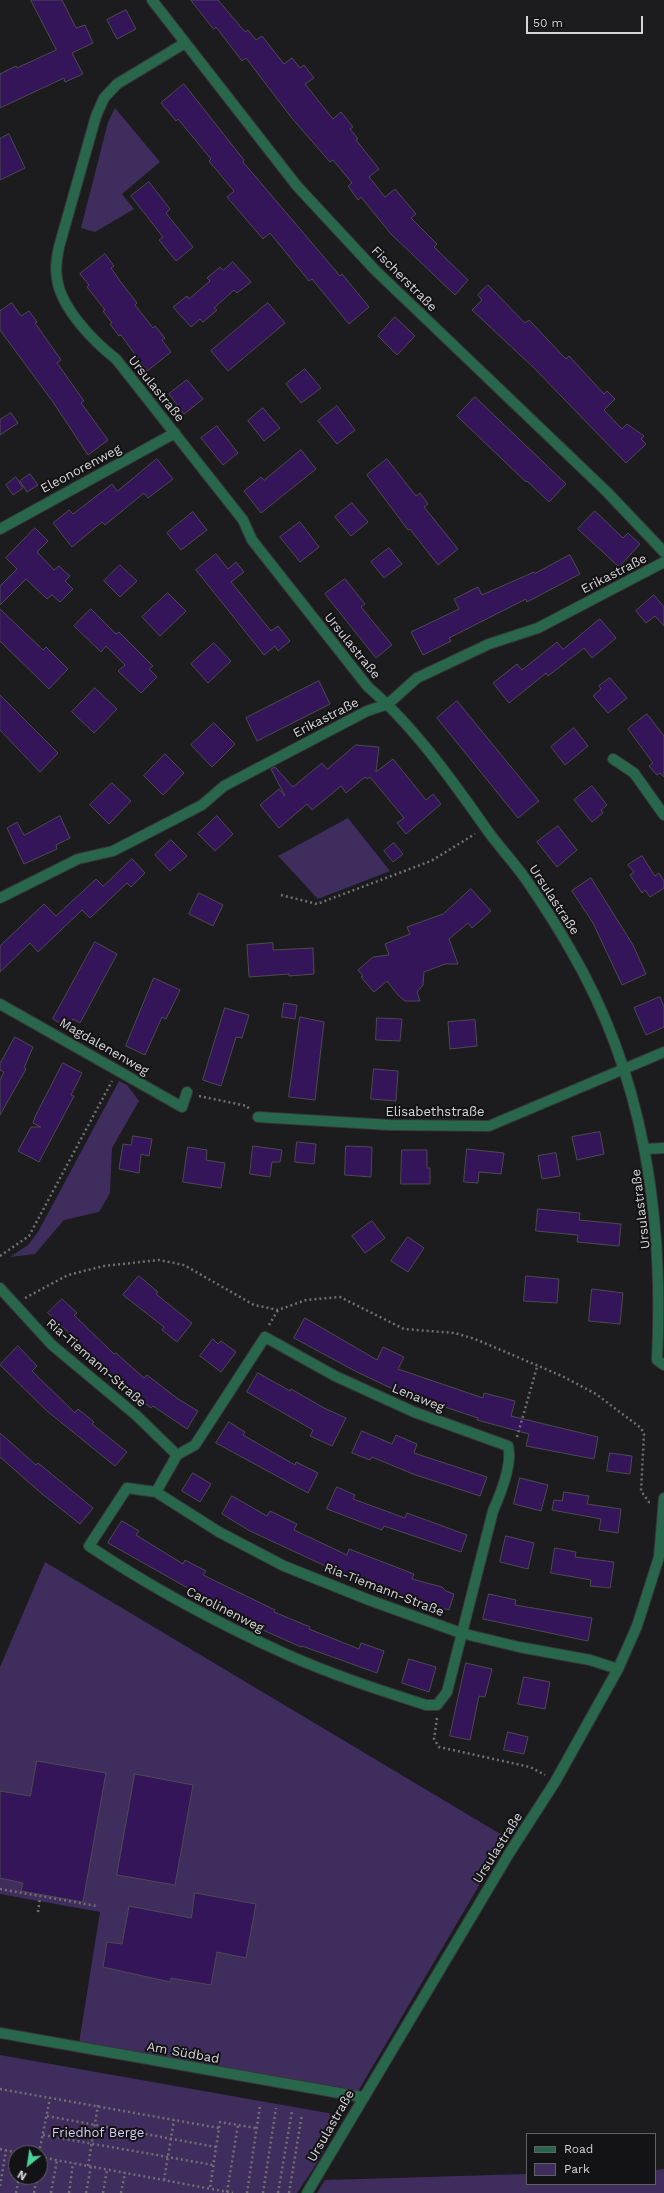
<!DOCTYPE html>
<meta charset="utf-8">
<style>
body{margin:0}
#map{position:relative;width:664px;height:2193px;overflow:hidden;background:#1c1b1e;font-family:"Work Sans",sans-serif}
canvas{display:block}
.legend{position:absolute;left:526px;top:2133px;width:130px;height:52px;box-sizing:border-box;background:#131215;border:1px solid #616062;margin:0;padding:5px 7px;list-style:none;font-size:12px;color:#d5d4d6}
.legend li{display:flex;align-items:center;gap:8px;height:20px}
.legend b{width:20px;border:1px solid #616062}
.north{position:absolute;left:8px;top:2145px;width:40px;height:40px;box-sizing:border-box;background:#131215;border:1px solid #616062;border-radius:50%;rotate:210deg;font-size:11px;font-weight:700;line-height:16px;text-align:center;color:#d5d4d6}
.north::after{content:'';display:block;margin:auto;width:14px;height:18px;background:#4cd39a;clip-path:polygon(50% 0,100% 100%,50% 72%,0 100%)}
.scale{position:absolute;left:526px;top:16px;width:117px;height:18px;box-sizing:border-box;border:2px solid #d5d4d6;border-top:0;padding-left:5px;font-size:12px;line-height:14px;white-space:nowrap;color:#d5d4d6;-webkit-text-stroke:3px #131215;paint-order:stroke}
</style>
<div id="map">
<canvas width="664" height="2193"></canvas>
<ul class="legend">
<li><b style="height:5px;background:#28674b"></b>Road</li>
<li><b style="height:11px;background:#3f2d5d"></b>Park</li>
</ul>
<div class="north">N</div>
<div class="scale">50 m</div>
</div>
<script>
const ctx = document.querySelector('canvas').getContext('2d');
ctx.lineJoin = 'round';
function paint(path, color) { ctx.fillStyle = color; ctx.fill(path, 'evenodd'); }
function trace(path, color, width, dash) { ctx.strokeStyle = color; ctx.lineWidth = width; ctx.lineCap = dash ? 'butt' : 'round'; ctx.setLineDash(dash || []); ctx.stroke(path); }
function label(font, color, halo, rows, align = 'center') {
  ctx.font = font + ' "Work Sans",sans-serif'; ctx.lineWidth = 4; ctx.setLineDash([]); ctx.textBaseline = 'middle'; ctx.strokeStyle = halo; ctx.fillStyle = color; for (const [text, x, y, turn = 0] of rows) {
    ctx.save(); ctx.translate(x, y); ctx.rotate((+turn || 0) * Math.PI / 180); ctx.textAlign = isNaN(turn) ? turn : align; if (halo) ctx.strokeText(text, 0, 0); ctx.fillText(text, 0, 0); ctx.restore();
  }
}
paint(new Path2D(`
 M115,108L160,162L122,194L134,209L95,232L81,228L108,122Z
 M348,818L390,871L318,899L278,856Z
 M119,1081L127,1085L139,1101L112,1148L110,1193L99,1212L64,1220L35,1254L10,1257L28,1245L38,1232Z
 M45,1562L507,1838L357,2093L79,2043L100,1912L0,1894V1667Z
 M0,2055L328,2113L334,2115L337,2124L317,2163L297,2193H0ZM16,2153H40V2177H16Z
 M664,2169V2193H317L325,2180L527,2174V2184H655V2170Z`), '#3f2d5d');
const building = new Path2D(`
 M31,0H62L76,28L85,25L93,43L72,53L83,74L65,82L64,78L0,108V74L16,66L17,68L56,50Z
 M191,0H218L245,32L248,30L256,40L262,36L284,64L292,58L300,68L304,65L314,78L305,84L333,119L341,112L353,127L350,129L358,139L356,140L379,169L369,177L385,197L395,189L416,214L411,218L437,244L434,247L468,280L455,295L391,234L361,197L358,200L348,186L352,183L333,160L330,162L291,117L246,58L242,61L216,27L214,29Z
 M126,10L136,29L117,39L107,20Z
 M184,84L244,160L243,162L340,276L342,274L369,307L349,324L312,279L309,281L270,233L263,239L227,197L234,191L209,161L211,159L178,119L176,121L161,103Z
 M9,134L25,168L0,180V139Z
 M149,182L170,209L166,213L193,247L176,261L159,240L163,237L131,196Z
 M105,254L114,266L111,268L120,281L137,303L135,305L153,328L155,326L165,338L162,340L171,352L147,371L121,335L119,336L110,324L112,323L103,311L105,310L87,287L89,285L80,274Z
 M233,262L251,282L237,293L234,290L214,308L217,310L203,322L200,319L191,327L173,307L187,296L189,299L210,281L207,278L220,267L223,270Z
 M488,285L525,323L529,320L566,359L569,356L604,394L607,391L615,399L604,410L622,429L627,424L644,436L641,439L646,444L626,463L534,368L472,310L482,300L478,295Z
 M12,303L21,316L29,311L37,322L35,323L61,360L57,363L84,401L81,403L108,440L88,455L53,402L0,330V311Z
 M268,303L285,323L228,371L211,351Z
 M395,317L415,336L397,355L378,336Z
 M305,369L321,388L301,403L286,384Z
 M187,380L203,399L184,414L169,394Z
 M475,397L566,484L549,502L527,481L526,482L457,416Z
 M337,406L355,430L337,444L318,421Z
 M263,408L280,428L264,441L248,421Z
 M11,413L18,423L0,435V420Z
 M217,426L238,453L223,465L201,438Z
 M301,450L316,469L261,513L244,491L261,477L264,480Z
 M157,459L173,479L148,498L144,493L105,525L102,522L72,547L53,523L69,510L73,514L112,484L117,491Z
 M387,459L416,496L420,493L428,504L424,507L458,549L438,565L410,529L408,530L367,475Z
 M30,474L38,485L27,492L20,481Z
 M16,477L23,488L13,495L6,485Z
 M352,503L368,522L351,536L335,517Z
 M595,511L623,538L628,533L640,544L619,567L578,529Z
 M193,512L207,530L181,550L167,533Z
 M300,522L319,547L300,562L280,537Z
 M35,528L48,541L37,552L54,570L59,566L64,571L70,576L65,581L73,589L60,602L52,595L47,599L26,579L0,605V586L17,569L6,558Z
 M389,548L402,564L384,578L371,562Z
 M216,554L228,569L236,562L244,572L231,582L271,631L278,626L290,641L278,651L275,646L264,655L196,570Z
 M570,555L580,574L527,602L526,599L449,638L451,641L423,655L411,632L459,609L454,599L478,587L482,595L534,572L535,573Z
 M120,565L137,581L120,597L104,581Z
 M345,579L365,604L361,607L392,645L376,658L325,594Z
 M168,593L186,611L160,636L142,617Z
 M654,595L664,607V626L655,616L646,623L636,611Z
 M0,609L43,650L46,647L68,669L49,689L0,641Z
 M91,609L116,634L119,632L153,666L149,669L157,677L141,693L118,671L125,665L106,646L101,652L74,626Z
 M600,619L616,638L592,658L584,648L548,676L546,673L509,703L493,683L517,664L522,670L557,642L563,649Z
 M214,643L231,661L208,683L191,664Z
 M610,678L627,698L608,713L593,696L601,689L599,686Z
 M319,681L330,704L257,741L246,718Z
 M95,688L117,709L94,733L72,712Z
 M0,695L58,753L40,772L0,730Z
 M457,701L539,801L518,818L437,718Z
 M647,714L664,736V777L660,773L657,775L649,766L653,763L628,729Z
 M214,723L235,744L212,767L191,745Z
 M574,728L588,746L565,765L551,747Z
 M356,745L379,747L376,772L393,759L426,800L433,794L441,804L406,834L397,823L404,818L370,777L367,779L365,777L346,793L341,786L312,810L307,804L279,828L260,805L279,789L285,796L271,769L275,767L293,787L322,763L327,769Z
 M165,754L184,773L163,795L144,776Z
 M112,783L131,801L109,824L90,805Z
 M592,786L607,805L601,810L603,813L592,822L574,800Z
 M60,816L70,838L56,845L57,849L24,864L7,828L17,822L24,835Z
 M217,816L233,834L215,851L198,834Z
 M558,826L577,850L557,867L537,842Z
 M171,840L187,856L170,871L155,855Z
 M394,843L403,854L393,862L384,851Z
 M642,856L655,876L659,873L664,881V888L650,897L645,890L642,893L630,875L634,872L628,865Z
 M132,859L145,873L131,887L127,883L90,918L82,910L38,952L30,943L0,972V946L44,904L56,916L96,879L103,886Z
 M591,878L633,945L646,974L622,985L593,923L572,891Z
 M471,889L491,911L472,928L468,923L449,939L458,964H445L424,972L423,985L417,992L420,1001H405L398,995L387,981L374,992L361,977L363,976L358,970L373,957L389,955L385,944L410,934L407,927L443,914Z
 M199,893L223,905L213,926L189,914Z
 M95,942L117,954L80,1023L73,1019L68,1028L53,1019Z
 M273,943V950L313,948L314,974L289,976V974L249,977L247,945Z
 M154,978L180,990L166,1019L162,1017L145,1055L126,1046Z
 M660,997L664,1007V1027L646,1035L634,1008Z
 M284,1003L297,1005L295,1019L282,1017Z
 M225,1008L249,1015L242,1038L236,1037L221,1086L203,1080Z
 M300,1017L324,1022L315,1100L289,1097Z
 M377,1018L402,1019L400,1041L376,1040Z
 M475,1020L477,1046L450,1049L448,1022Z
 M15,1037L33,1047L24,1068L26,1069L0,1115V1080L4,1072L0,1070V1064Z
 M63,1063L82,1073L71,1095L74,1096L39,1162L18,1151L31,1127H41L33,1123L35,1117Z
 M374,1069L398,1071L396,1101L371,1099Z
 M600,1132L604,1154L577,1160L572,1137Z
 M133,1136L152,1139L149,1156L141,1154L139,1173L119,1169L123,1144L131,1145Z
 M297,1142L316,1144L314,1164L295,1162Z
 M253,1146L282,1150L280,1162H272L270,1177L250,1174Z
 M346,1146L372,1147L371,1177L345,1175Z
 M188,1147L207,1150L206,1160L225,1163L221,1188L183,1182Z
 M467,1149L504,1153L501,1174L479,1172L478,1183L464,1182Z
 M402,1150H427V1168H430V1184H401Z
 M556,1153L560,1176L542,1179L538,1156Z
 M538,1209L580,1213L579,1220L621,1224L619,1246L577,1242L578,1235L536,1231Z
 M372,1221L385,1238L365,1253L352,1236Z
 M408,1237L424,1248L408,1272L391,1261Z
 M139,1276L158,1292L156,1294L192,1323L177,1342L162,1330L164,1327L123,1295Z
 M526,1276L559,1279L557,1303L524,1301Z
 M592,1289L623,1293L620,1324L589,1321Z
 M62,1299L77,1313L74,1315L114,1354L116,1353L144,1378L147,1375L178,1399L198,1411L187,1429L153,1406L151,1408L122,1385L73,1341L75,1339L48,1313Z
 M305,1318L377,1360L383,1347L404,1357L398,1369L483,1398L484,1393L515,1401L511,1416L598,1437L594,1459L526,1446L529,1434L477,1420L478,1418L397,1391L355,1371L294,1338Z
 M213,1339L218,1344L221,1341L236,1352L221,1372L200,1356Z
 M18,1346L37,1366L32,1371L75,1413L78,1409L94,1422L92,1424L127,1452L115,1466L47,1411L0,1365Z
 M258,1373L290,1391L291,1389L324,1408L346,1418L332,1446L310,1436L313,1430L247,1392Z
 M229,1422L245,1432L243,1435L295,1465L296,1462L318,1473L308,1493L216,1443Z
 M362,1431L392,1444L396,1435L417,1444L414,1453L487,1477L480,1496L413,1474L372,1457L370,1460L352,1453Z
 M0,1433L36,1465L38,1463L93,1508L80,1524L41,1493L0,1457Z
 M610,1453L632,1456L630,1474L607,1471Z
 M193,1473L211,1484L200,1502L182,1491Z
 M520,1478L548,1485L541,1511L514,1504Z
 M337,1487L355,1495L353,1499L405,1518L407,1513L467,1535L461,1552L384,1526L382,1530L327,1509Z
 M564,1492L589,1496L587,1504L621,1509L618,1533L599,1530L601,1519L552,1510L554,1500L562,1501Z
 M232,1496L267,1516L270,1511L297,1524L294,1530L347,1555L349,1549L414,1574L412,1579L442,1587L446,1591L454,1594L449,1610L406,1597L334,1570L250,1531L222,1514Z
 M122,1521L139,1531L136,1535L183,1564L185,1560L206,1571L203,1575L275,1610L274,1612L310,1627L309,1629L359,1649L361,1643L384,1651L377,1673L302,1646L301,1647L207,1605L209,1600L108,1543Z
 M506,1536L534,1543L528,1569L500,1562Z
 M555,1548L576,1552L575,1557L614,1562L610,1588L590,1586L591,1580L551,1573Z
 M489,1594L516,1600L515,1605L592,1618L588,1641L483,1619Z
 M409,1659L436,1667L429,1692L402,1683Z
 M466,1663L492,1669L485,1697L479,1696L470,1740L450,1736Z
 M524,1677L550,1682L545,1709L518,1704Z
 M508,1732L528,1737L524,1754L504,1750Z
 M37,1761L106,1773L83,1902L21,1891L23,1883L0,1878V1791L30,1796Z
 M135,1774L193,1785L175,1885L117,1875Z
 M195,1893L256,1904L246,1958L217,1952L211,1985L171,1978L170,1982L103,1967L107,1942L122,1944L129,1906L191,1918Z`);
paint(building, '#35155a');
trace(building, '#4c4b4f', 1);
const minor = new Path2D(`
 M152,0L297,186L375,270L607,492L664,552
 M185,43L117,84L104,98L96,116L59,247C57,257 55,267 57,278C60,307 93,341 116,359L243,520L252,540L368,687C412,724 452,780 485,827C498,846 514,862 527,881C542,903 557,926 570,949C644,1075 664,1215 657,1360L664,1365
 M0,529L175,433
 M613,759L634,773L664,815
 M0,898L78,859L113,851L202,805L224,786L367,711L388,704L417,678L489,644L538,628L664,562
 M0,1004L182,1107L187,1092
 M258,1117L390,1125L489,1126L664,1052
 M646,1149L664,1148
 M0,1288L52,1345L137,1416L177,1455
 M156,1492L177,1455L195,1445L265,1337L335,1376L414,1412L508,1446C513,1463 500,1495 493,1511L447,1692L437,1705H426C379,1690 333,1675 288,1655C219,1624 152,1588 89,1546L127,1488L156,1492L219,1532L284,1566L369,1600L461,1633L519,1647L590,1660L618,1669
 M0,2033L362,2097
 M307,2193L510,1852L555,1782L618,1669L637,1626L659,1557L664,1498`);
trace(minor, '#363538', 12);
trace(new Path2D(`
 M281,895L317,904L431,861L475,834
 M199,1096L247,1106L249,1109
 M0,1256L29,1236L112,1081
 M25,1298L68,1275L104,1266L159,1260L184,1265L254,1305L278,1310L306,1300L340,1297L404,1329L455,1333L475,1339L562,1376L596,1394L641,1428L644,1434L641,1491L649,1502H652
 M269,1325L278,1310
 M517,1437L537,1367
 M437,1718L434,1739L439,1747L530,1767L545,1775
 M0,1889L97,1906
 M38,1912L40,1897
 M0,2089L219,2128L210,2188
 M47,2116L216,2147
 M219,2128L220,2122L256,2128
 M43,2135L213,2165
 M0,2149L19,2153
 M39,2153L50,2098
 M40,2157L233,2193
 M40,2163L41,2157
 M88,2166L98,2105
 M164,2180L174,2120
 M0,2186L6,2150
 M227,2192L238,2125
 M16,2193L19,2177
 M34,2193L37,2177
 M51,2193L57,2160
 M69,2193L73,2163
 M86,2193L91,2166
 M103,2193L107,2170
 M121,2193L125,2173
 M247,2193L260,2106
 M263,2193L276,2108
 M278,2193L292,2111
 M289,2193L302,2114`), '#706f71', 2.5, [2, 3]);
trace(minor, '#28674b', 10);
label('13px', '#d5d4d6', '#131215', [
 ["Fischerstraße",404,279,45],
 ["Ursulastraße",156,389,51],
 ["Eleonorenweg",81,469,-28],
 ["Erikastraße",614,574,-27],
 ["Ursulastraße",352,646,51],
 ["Erikastraße",326,718,-27],
 ["Ursulastraße",554,900,57],
 ["Magdalenenweg",104,1047,30],
 ["Elisabethstraße",435,1112],
 ["Ursulastraße",641,1209,-97],
 ["Ria-Tiemann-Straße",96,1363,41],
 ["Lenaweg",418,1398,22],
 ["Ria-Tiemann-Straße",384,1590,21],
 ["Carolinenweg",225,1610,27],
 ["Ursulastraße",498,1848,-58],
 ["Am Südbad",183,2053,10],
 ["Ursulastraße",331,2126,-60]
]);
label('13px', '#d7caf3', '#131215', [
 ["Friedhof Berge",98,2133]
]);
</script>
